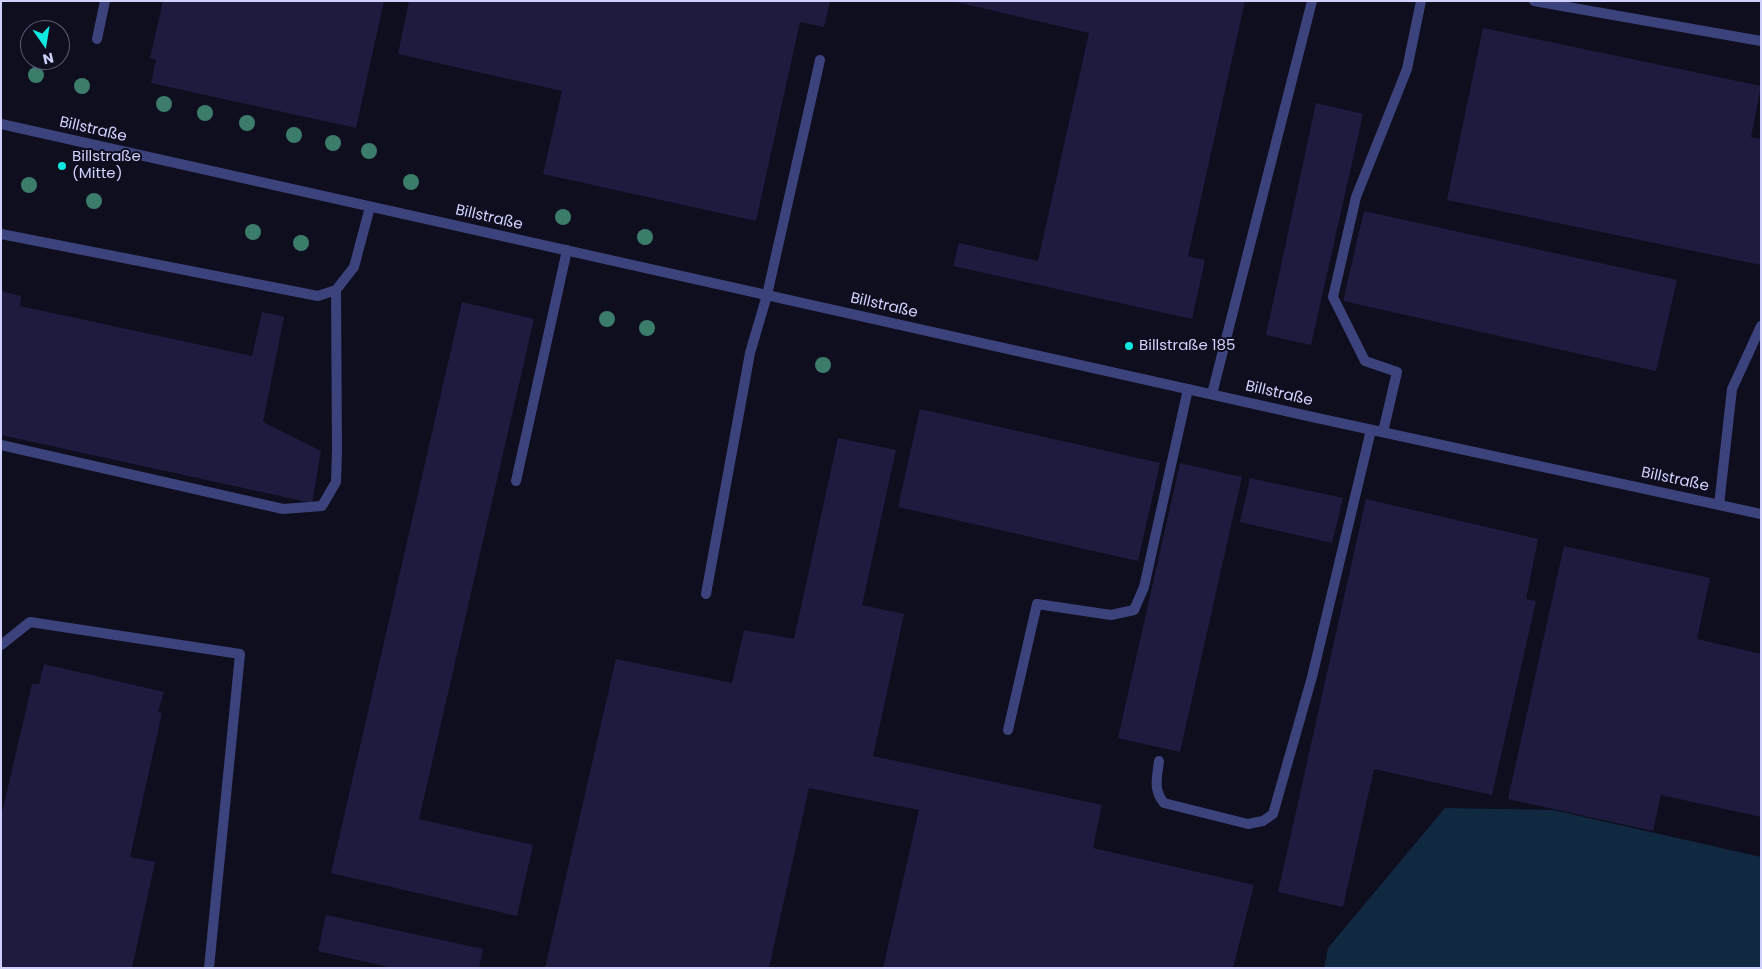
<!DOCTYPE html>
<meta charset="utf-8">
<style>
body{margin:0}
#map{position:relative;width:1762px;height:969px;overflow:hidden;background:#0f0e1f;font-family:Poppins,sans-serif}
canvas{display:block}
.frame{position:absolute;inset:0;border:2px solid #cfd0fc;pointer-events:none}
.north{position:absolute;left:20px;top:20px;width:50px;height:50px;box-sizing:border-box;background:#0f0e1f;border:1px solid #5c5c77;border-radius:50%;rotate:167deg;font-size:14px;font-weight:700;line-height:20px;text-align:center;color:#cfd0fc}
.north::after{content:'';display:block;margin:auto;width:18px;height:22px;background:#0fe8e0;clip-path:polygon(50% 0,100% 100%,50% 72%,0 100%)}
</style>
<div id="map">
<canvas width="1762" height="969"></canvas>
<div class="frame"></div>
<div class="north">N</div>
</div>
<script>
const ctx = document.querySelector('canvas').getContext('2d');
ctx.lineJoin = 'round';
function paint(path, color) { ctx.fillStyle = color; ctx.fill(path, 'evenodd'); }
function trace(path, color, width, dash) { ctx.strokeStyle = color; ctx.lineWidth = width; ctx.lineCap = dash ? 'butt' : 'round'; ctx.setLineDash(dash || []); ctx.stroke(path); }
function label(font, color, halo, rows, align = 'center') {
  ctx.font = font + ' Poppins,sans-serif'; ctx.lineWidth = 4; ctx.setLineDash([]); ctx.textBaseline = 'middle'; ctx.strokeStyle = halo; ctx.fillStyle = color; for (const [text, x, y, turn = 0] of rows) {
    ctx.save(); ctx.translate(x, y); ctx.rotate((+turn || 0) * Math.PI / 180); ctx.textAlign = isNaN(turn) ? turn : align; if (halo) ctx.strokeText(text, 0, 0); ctx.fillText(text, 0, 0); ctx.restore();
  }
}
paint(new Path2D(`
 M1445,808L1553,810L1761,857V968H1324L1328,948Z`), '#102941');
paint(new Path2D(`
 M163,1H384L356,128L151,83L156,60L150,58Z
 M409,1H830L824,27L800,22L756,221L543,174L562,91L398,54Z
 M952,1H1245L1188,256L1205,260L1192,319L953,266L959,243L1038,261L1089,33Z
 M1483,28L1761,86L1751,137L1761,139V265L1447,200Z
 M1316,103L1363,114L1311,345L1266,335Z
 M1364,211L1677,280L1656,371L1343,301Z
 M1,291L21,296L20,306L252,356L262,312L284,317L263,422L321,451L312,503L1,435Z
 M462,302L534,319L419,819L533,845L517,916L331,873Z
 M920,409L1160,463L1138,561L898,507Z
 M838,438L896,450L862,605L904,614L873,756L1102,805L1093,848L1254,885L1233,968H883L919,810L809,788L769,968H545L616,659L732,683L744,630L794,639Z
 M1180,463L1242,477L1180,752L1118,738Z
 M1250,478L1343,498L1332,543L1240,522Z
 M1366,499L1538,539L1526,599L1536,601L1492,795L1374,769L1343,907L1278,892Z
 M1564,546L1710,578L1697,639L1761,654V817L1661,795L1653,831L1508,799Z
 M44,664L164,692L158,712L162,713L130,857L155,862L132,968H1V817L32,684H39Z
 M326,915L483,949L479,968H393L318,951Z`), '#1e1b3f');
trace(new Path2D(`
 M1534,1L1761,41
 M97,39L105,1
 M1,234L318,296L336,290L354,267L370,207
 M1212,394L1312,1
 M1383,432L1397,372L1365,361L1333,297L1356,197L1407,69L1421,1
 M1,445L283,509L322,506L336,482L337,450L336,290
 M516,481L567,250
 M1719,505L1732,389L1761,326
 M706,594L750,353L767,295L820,60
 M1,645L30,622L240,654L209,968
 M1008,730L1037,604L1111,615L1134,610L1144,587L1188,389
 M1159,761C1157,778 1153,790 1164,803L1248,824L1263,821L1273,814L1312,677L1371,430`), '#3c427b', 10);
trace(new Path2D(`
 M1,124L1317,418L1761,514`), '#3c427b', 10);
ctx.fillStyle = '#3c7c6b';
for (const [x, y] of [
 [36,75],
 [82,86],
 [164,104],
 [205,113],
 [247,123],
 [294,135],
 [333,143],
 [369,151],
 [411,182],
 [29,185],
 [94,201],
 [563,217],
 [253,232],
 [645,237],
 [301,243],
 [607,319],
 [647,328],
 [823,365]
]) { ctx.beginPath(); ctx.arc(x, y, 8, 0, 2 * Math.PI); ctx.fill(); }
for (const [x, y, r, color] of [
 [62,166,5,"#0fe8e0"],
 [1129,346,5,"#0fe8e0"]
]) { const dot = new Path2D(); dot.arc(x, y, r, 0, 2 * Math.PI); ctx.fillStyle = color; ctx.fill(dot); trace(dot, '#0f0e1f', 2); }
label('15px', '#cfd0fc', '#0f0e1f', [
 ["Billstraße",93,130,13],
 ["Billstraße",489,218,13],
 ["Billstraße",884,306,13],
 ["Billstraße",1279,394,13],
 ["Billstraße",1675,480,12]
]);
label('15px', '#cfd0fc', '#0f0e1f', [
 ["Billstraße",72,157],
 ["(Mitte)",72,174],
 ["Billstraße 185",1139,346]
], 'left');
</script>
